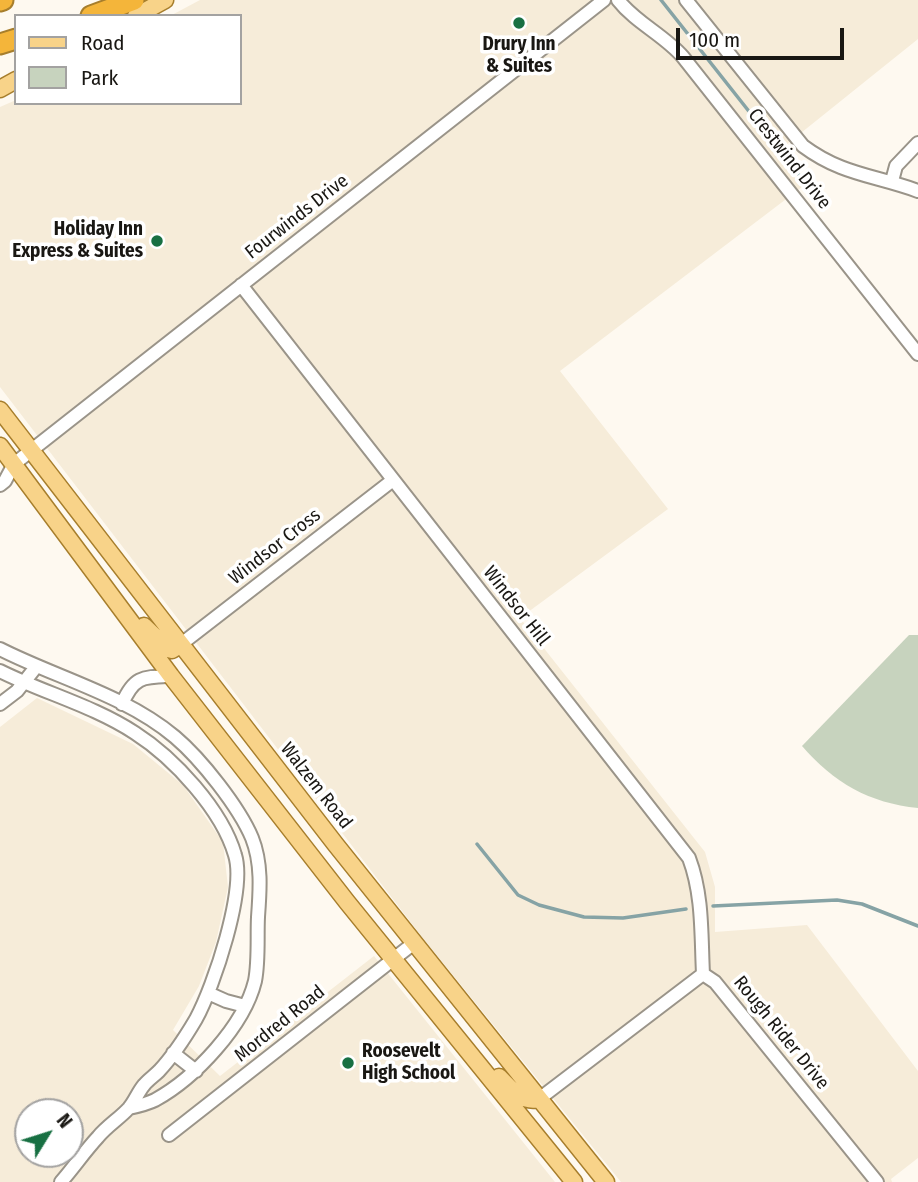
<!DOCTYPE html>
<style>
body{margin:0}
#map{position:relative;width:918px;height:1182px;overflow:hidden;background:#fef9f0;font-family:"Fira Sans Condensed",sans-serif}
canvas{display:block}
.legend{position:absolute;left:14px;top:14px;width:228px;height:91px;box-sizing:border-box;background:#fff;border:2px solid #a3a2a1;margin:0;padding:9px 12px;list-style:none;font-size:21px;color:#191713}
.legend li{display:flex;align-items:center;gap:14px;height:35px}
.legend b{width:35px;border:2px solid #a3a2a1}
.north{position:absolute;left:14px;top:1098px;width:70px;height:70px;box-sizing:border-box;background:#fff;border:2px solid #a3a2a1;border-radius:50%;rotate:52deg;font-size:19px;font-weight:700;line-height:28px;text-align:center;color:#191713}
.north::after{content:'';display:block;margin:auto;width:24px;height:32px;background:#187043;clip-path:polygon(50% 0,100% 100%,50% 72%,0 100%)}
.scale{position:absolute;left:676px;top:28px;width:168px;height:32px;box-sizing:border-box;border:4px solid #191713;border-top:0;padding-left:9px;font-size:21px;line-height:24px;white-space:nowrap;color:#191713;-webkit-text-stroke:5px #fff;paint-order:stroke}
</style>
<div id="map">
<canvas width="918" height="1182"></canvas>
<ul class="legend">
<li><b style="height:9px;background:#f8d389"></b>Road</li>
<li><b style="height:19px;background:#c7d3be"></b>Park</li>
</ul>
<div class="north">N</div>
<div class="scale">100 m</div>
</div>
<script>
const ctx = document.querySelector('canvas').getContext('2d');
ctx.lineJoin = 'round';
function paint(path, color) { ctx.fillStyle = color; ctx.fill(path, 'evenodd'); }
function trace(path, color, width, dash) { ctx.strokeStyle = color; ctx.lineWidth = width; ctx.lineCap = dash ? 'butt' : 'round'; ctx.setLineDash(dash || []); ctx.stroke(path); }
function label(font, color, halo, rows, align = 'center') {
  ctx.font = font + ' "Fira Sans Condensed",sans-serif'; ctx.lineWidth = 7; ctx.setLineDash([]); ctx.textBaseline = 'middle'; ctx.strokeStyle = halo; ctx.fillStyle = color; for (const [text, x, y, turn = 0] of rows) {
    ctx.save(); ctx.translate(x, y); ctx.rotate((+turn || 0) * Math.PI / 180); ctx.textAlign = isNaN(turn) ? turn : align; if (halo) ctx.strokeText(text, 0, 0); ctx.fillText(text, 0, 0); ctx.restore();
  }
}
paint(new Path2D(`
 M200,0H918V39L776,153L802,187L560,371L668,509L520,618L705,852L715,887V932L807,925L918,1071V1158L891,1179L892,1182H621L422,937L0,387V107L16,100V103H240V16H170Z
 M37,698L133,744L183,785L223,842L228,887L216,942L199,986L173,1030L220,1076L374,956L555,1182H0V727ZM28,1112H70V1154H28Z`), '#f6ecd9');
paint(new Path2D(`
 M909,635H918V808C869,803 834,783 802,746Z`), '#c7d3be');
trace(new Path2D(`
 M661,0L800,176
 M477,844L518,895L539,905L584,917L623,918L686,909
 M713,906L837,900L862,904L918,926`), '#86a3a5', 3.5);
const minor = new Path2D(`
 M618,0C636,23 664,35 683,57L918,354
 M686,0L803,146C842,175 874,175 918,191
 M892,181L896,166L918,143
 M241,285L689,858C703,895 701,934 703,974
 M0,485L5,481L14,464L604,0
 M180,645L393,480
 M0,649C57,678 125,695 175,737C201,759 239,807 252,838C262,863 260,890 258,917C257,937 259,961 255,981C244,1026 195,1078 155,1100C147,1104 138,1106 129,1108
 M0,671C44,693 94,706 135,733C174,758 222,810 235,855C246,890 214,986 196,1019C186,1036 173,1056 159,1071C154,1076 148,1080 144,1085C138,1092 135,1101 129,1108C120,1118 107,1126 98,1137C85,1151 74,1167 61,1182
 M0,704L17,691L36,667
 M122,704C134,676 143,677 171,676
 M703,974L715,982L877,1182
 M208,993L226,1001L245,1006
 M173,1053L196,1071
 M539,1099L703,974
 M169,1135L414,943`);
const major = new Path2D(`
 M136,16L165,0
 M0,89L16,80
 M0,410L336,845L606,1182
 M0,446L171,676L347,902L574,1182
 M144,626L168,649L172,650L180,645
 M499,1077C511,1089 521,1103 539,1099`);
const highway = new Path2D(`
 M0,1L3,0
 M91,16L134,0
 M0,44L16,39`);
trace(minor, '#9a9489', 16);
trace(major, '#a77e2c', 19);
trace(highway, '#a77e2c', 23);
trace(minor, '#fff', 12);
trace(major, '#f8d389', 16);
trace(highway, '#f4b53a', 19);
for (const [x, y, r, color] of [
 [519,23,7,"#187043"],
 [157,241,7,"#187043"],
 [348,1063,7,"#187043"]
]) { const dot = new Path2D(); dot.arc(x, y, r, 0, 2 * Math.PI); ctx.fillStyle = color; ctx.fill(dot); trace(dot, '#fff', 2.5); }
label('bold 19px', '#191713', '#fff', [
 ["Drury Inn",519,45],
 ["& Suites",519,67],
 ["Holiday Inn",143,230,"right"],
 ["Express & Suites",143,252,"right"],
 ["Roosevelt",362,1052,"left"],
 ["High School",362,1074,"left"]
]);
label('19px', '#191713', '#fff', [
 ["Crestwind Drive",789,159,52],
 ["Fourwinds Drive",297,217,-38],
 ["Windsor Cross",275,547,-38],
 ["Windsor Hill",516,606,52],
 ["Walzem Road",316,786,52],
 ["Mordred Road",280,1024,-39],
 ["Rough Rider Drive",781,1033,51]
]);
</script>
